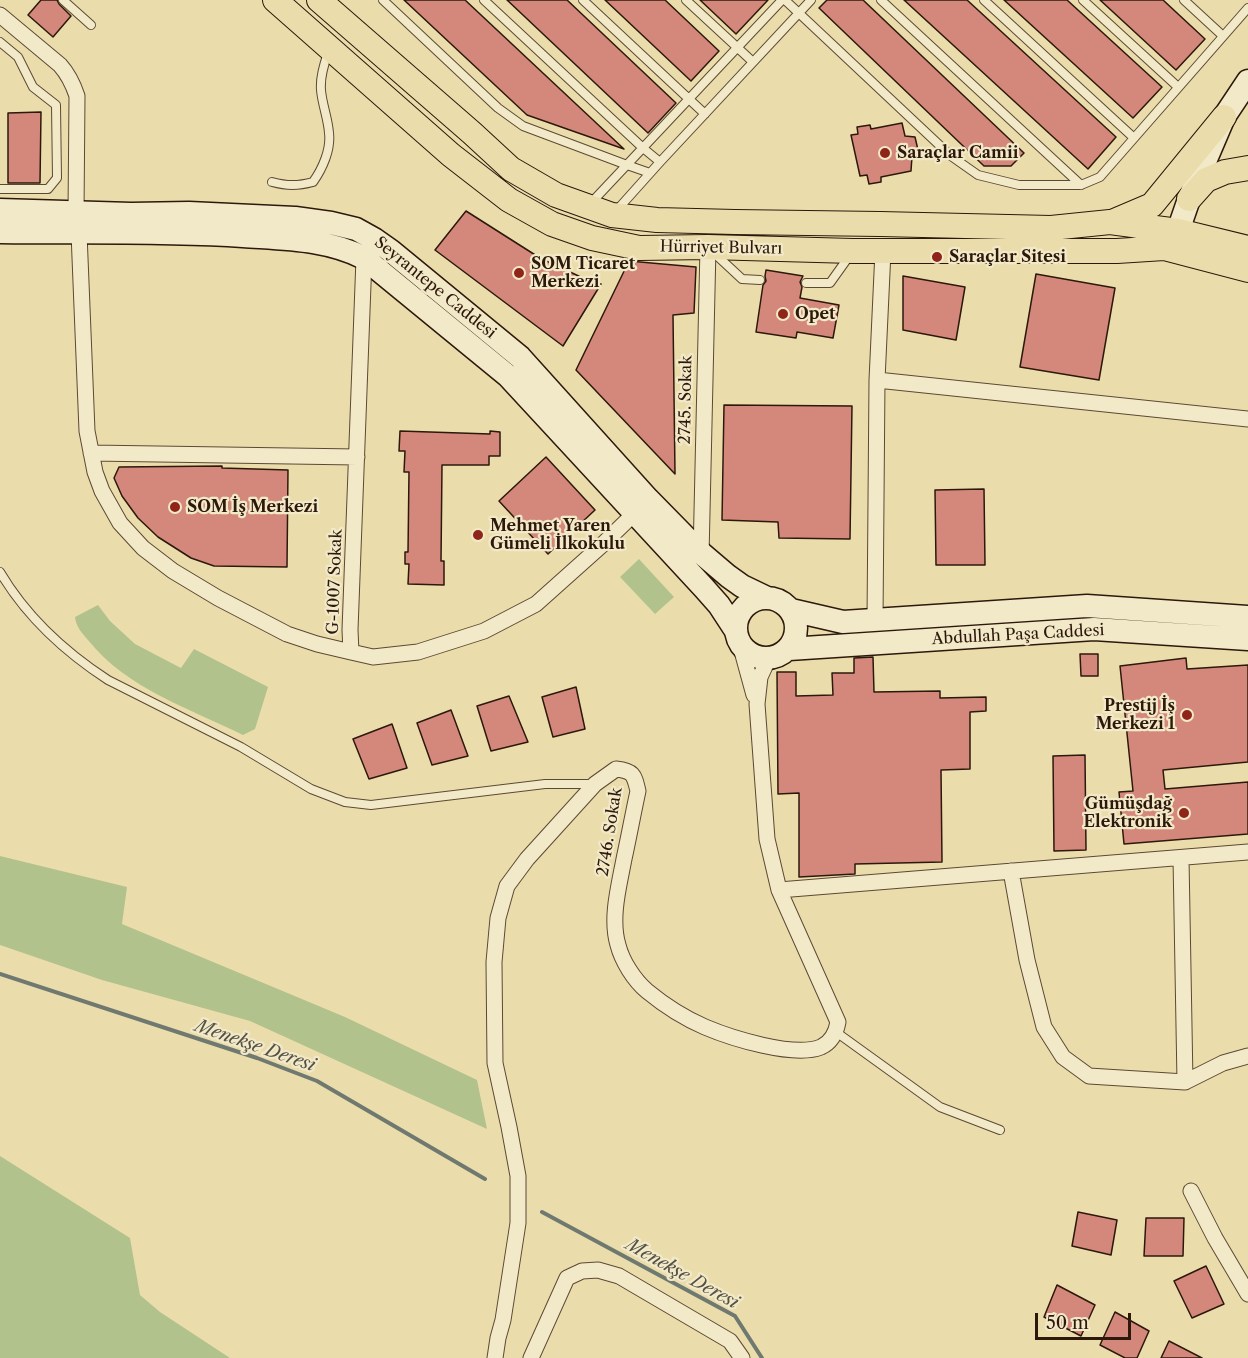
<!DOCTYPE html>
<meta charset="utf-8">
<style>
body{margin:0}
#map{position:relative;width:1248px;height:1358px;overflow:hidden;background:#ebddab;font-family:"Libre Caslon Text",serif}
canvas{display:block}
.scale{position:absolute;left:1035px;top:1313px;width:96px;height:27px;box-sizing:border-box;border:3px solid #2d180c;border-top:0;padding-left:8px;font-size:18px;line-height:21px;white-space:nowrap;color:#2d180c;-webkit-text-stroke:4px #f2e9c8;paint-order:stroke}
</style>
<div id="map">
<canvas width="1248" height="1358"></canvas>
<div class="scale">50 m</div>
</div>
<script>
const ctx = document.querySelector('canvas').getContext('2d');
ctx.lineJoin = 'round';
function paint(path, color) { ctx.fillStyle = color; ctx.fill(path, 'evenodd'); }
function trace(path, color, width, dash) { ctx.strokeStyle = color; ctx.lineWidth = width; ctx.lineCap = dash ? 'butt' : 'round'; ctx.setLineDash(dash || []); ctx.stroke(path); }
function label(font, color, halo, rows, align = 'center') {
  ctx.font = font + ' "Libre Caslon Text",serif'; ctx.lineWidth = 4.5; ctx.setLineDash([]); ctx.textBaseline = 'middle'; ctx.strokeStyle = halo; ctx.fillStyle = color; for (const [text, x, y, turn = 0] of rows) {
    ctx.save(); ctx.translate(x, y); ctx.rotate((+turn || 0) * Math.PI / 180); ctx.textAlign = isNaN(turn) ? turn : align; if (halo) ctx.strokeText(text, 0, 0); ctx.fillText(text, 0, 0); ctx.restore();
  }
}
paint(new Path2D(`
 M639,559L674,597L655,614L620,577Z
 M98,605L110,621L135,644L181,668L194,649L268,687L255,729L243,735C189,708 127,689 88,640C82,633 76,627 75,617Z
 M0,856L127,887L122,924L345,1017L477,1080L487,1129L250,1021L102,980L0,945Z
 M0,1156L130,1238L140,1295L160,1312L230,1358H0Z`), '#b2c28d');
trace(new Path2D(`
 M0,974L257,1058L317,1081L485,1179
 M542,1212L735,1316L762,1358`), '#6f7970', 4);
const building = new Path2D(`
 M41,0H57L59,4L71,16L53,37L28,15Z
 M404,0H465L624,149L527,115Z
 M507,0H567L676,103L648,133Z
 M605,0H665L719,51L691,81Z
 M700,0H768L736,34Z
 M827,0H863L1024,153L1011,166H984L819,8Z
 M904,0H967L1116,137L1088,169Z
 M1004,0H1067L1162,87L1133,118Z
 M1100,0H1163L1205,39L1176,70Z
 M41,112L40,183H8V113Z
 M902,123L905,136L915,137L918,150L912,156L911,171L881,177V182L869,184L867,175L860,176L851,135L858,134L857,127L870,125L871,129Z
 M466,211L540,258L585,279L601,284L563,346L435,250Z
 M629,261L696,267L694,313L673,315L675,474L576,370Z
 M766,270L803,276L800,282L802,287L800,298L839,305L833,338L797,332L796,338L756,332L763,285L766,281L765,276Z
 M1036,274L1115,288L1099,380L1020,367Z
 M903,276L965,287L956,340L903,330Z
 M724,405L852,406L850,539L779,538L778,522L722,520Z
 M400,431L490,434V431L500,432V456H489V465H442L441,561H444V585L408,584L409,564H405V552H408L409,472H404L405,451H399Z
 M546,457L595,510L548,554L499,501Z
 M222,466V468L288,470L287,567L214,566L191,558L158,537L138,518L122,496L114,478L119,467Z
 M984,489L985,565H936L935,490Z
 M1080,654H1098V676H1081Z
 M873,657L874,692L940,691V698L986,697V711L970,712V769L941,770L942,862L855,864V874L799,877V793L778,794L777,672H796V696L833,695L832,673H854V658Z
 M1186,658L1187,669L1248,665V762L1163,770L1165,789L1248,782V834L1124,844L1119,792L1133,791L1120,666Z
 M576,687L585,729L553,737L542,697Z
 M509,696L528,742L491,751L477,706Z
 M451,710L468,756L432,765L417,723Z
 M392,724L407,768L369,779L353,739Z
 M1085,755L1086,850L1054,851L1053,756Z
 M1078,1212L1117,1220L1111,1255L1072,1246Z
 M1146,1218H1184L1183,1256H1144Z
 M1206,1266L1224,1304L1192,1318L1174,1281Z
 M1057,1285L1095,1305L1081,1336L1044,1317Z
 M1115,1312L1149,1331L1137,1358H1125L1100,1345Z
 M1169,1341L1202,1358H1161Z`);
paint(building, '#d4887c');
trace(building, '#2d180c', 1.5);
const lane = new Path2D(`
 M63,0L91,25
 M383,0L498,108L523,126L627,165L650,173
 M484,0L643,148L660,162
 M583,0L705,114
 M686,0L753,62
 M785,0L951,156L978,175L1019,185H1081L1100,177L1248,8
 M881,0L1081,185
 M984,0L1134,138
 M1083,0L1178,87
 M1184,0L1223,36
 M0,42L18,57L33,87L56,105L57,178L48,189H0
 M272,182C287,186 298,186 313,182C323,168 331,149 329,133C328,118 322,104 321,90C320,78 324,64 328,53
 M590,204L782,0
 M617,210L660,162L811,0
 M713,252L742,279L760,280
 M806,283H830L850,255
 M0,572C26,616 65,652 108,680L241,747L311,789L345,802L371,805L545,784H594
 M836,1032L940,1107L1000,1130`);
const street = new Path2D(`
 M0,15L60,65C69,75 73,84 77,96L76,213L79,233L87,431L95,472L102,491L120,523L143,548L173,571L218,598L287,634L317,644L351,652
 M367,253L364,258L350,630L351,652L373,657L418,652L484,631L536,604L602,545L640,508
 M877,380L883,251
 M91,453L357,457
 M701,556L708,247
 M875,621L877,380L1248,419
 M740,644L754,695
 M1181,858L1185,1082
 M1011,871L1027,960L1044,1027L1063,1057L1089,1076L1185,1082L1223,1063L1248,1056
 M779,890L1248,852
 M1191,1191L1215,1238L1248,1294
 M495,1358L498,1338L503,1320L518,1223V1176L509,1127L495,1063L494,962L498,918L507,886L527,859L595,784L616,769C634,771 634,775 638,791C633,814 629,836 624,859C619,886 610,918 618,945C622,961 634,980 647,991C664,1005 684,1018 705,1027C731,1038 794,1058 821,1047C832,1042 836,1033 838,1022L779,890L767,839L757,704L760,677L766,664L772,658
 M531,1358L567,1278L582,1271L598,1270L619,1276L730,1341L742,1358`);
const secondary = new Path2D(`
 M0,210L131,214L189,213L295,218L331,223L356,229L374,239L391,251L520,357L648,499L701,553L728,576L742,586L767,598
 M1178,231L1189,199L1224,117L1248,81
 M0,232C81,233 162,231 243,236C285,239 327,239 364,258L508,376L704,588L719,605L736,631
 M736 628a30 30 0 1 1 60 0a30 30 0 1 1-60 0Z
 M791,610L843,622L1087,606L1248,617
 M789,649L1094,629L1248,639`);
const primary = new Path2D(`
 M275,0L451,155L509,200L552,224L592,238L639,248L708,247L853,251H1117L1164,248L1248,270
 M319,0L472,133L511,169L556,195L612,215L657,220L735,222L880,224L1051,228L1110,222L1178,231L1248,248
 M1189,199L1206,180L1225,172L1248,168
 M1112,222L1152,205L1224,117`);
trace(lane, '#5c4934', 10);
trace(street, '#5c4934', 17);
trace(secondary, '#2d180c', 25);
trace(primary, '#2d180c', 26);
trace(lane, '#f2e9c8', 8);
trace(street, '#f2e9c8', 15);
trace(secondary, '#f2e9c8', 22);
trace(primary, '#ebddab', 24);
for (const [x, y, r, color] of [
 [885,153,6,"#8f2418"],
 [937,257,6,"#8f2418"],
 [519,273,6,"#8f2418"],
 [783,314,6,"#8f2418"],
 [175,507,6,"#8f2418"],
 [478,535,6,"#8f2418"],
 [1187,715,6,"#8f2418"],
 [1184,813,6,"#8f2418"]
]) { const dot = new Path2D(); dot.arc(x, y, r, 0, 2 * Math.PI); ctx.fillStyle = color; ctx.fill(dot); trace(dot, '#f2e9c8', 2); }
label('bold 16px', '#2d180c', '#f2e9c8', [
 ["Saraçlar Camii",897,153],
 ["Saraçlar Sitesi",949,257],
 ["SOM Ticaret",531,264],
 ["Merkezi",531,282],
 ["Opet",795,314],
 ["SOM İş Merkezi",187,507],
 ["Mehmet Yaren",490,526],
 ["Gümeli İlkokulu",490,544],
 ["Prestij İş",1175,706,"right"],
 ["Merkezi 1",1175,724,"right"],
 ["Gümüşdağ",1172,804,"right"],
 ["Elektronik",1172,822,"right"]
], 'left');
label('16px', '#2d180c', '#f2e9c8', [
 ["Hürriyet Bulvarı",721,248,1],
 ["Seyrantepe Caddesi",435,288,39],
 ["2745. Sokak",686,400,-89],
 ["G-1007 Sokak",335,582,-88],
 ["Abdullah Paşa Caddesi",1018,635,-3],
 ["2746. Sokak",610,832,-81]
]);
label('italic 18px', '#545146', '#f2e9c8', [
 ["Menekşe Deresi",255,1046,19],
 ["Menekşe Deresi",682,1274,29]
]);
</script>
